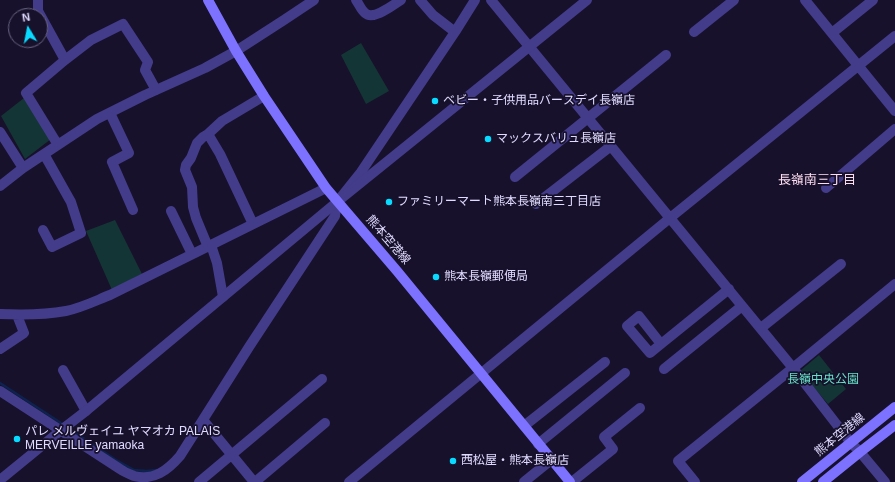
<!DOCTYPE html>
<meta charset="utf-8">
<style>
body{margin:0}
#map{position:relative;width:895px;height:482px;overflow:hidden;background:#17112b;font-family:Arial,sans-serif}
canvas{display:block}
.north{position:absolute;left:8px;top:8px;width:40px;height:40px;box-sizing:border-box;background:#17112b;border:1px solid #686280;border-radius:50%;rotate:350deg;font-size:11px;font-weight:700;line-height:16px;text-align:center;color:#e1dbff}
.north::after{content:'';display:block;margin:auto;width:14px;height:18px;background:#08dbff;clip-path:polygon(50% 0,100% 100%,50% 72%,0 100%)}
</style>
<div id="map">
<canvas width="895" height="482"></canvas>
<div class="north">N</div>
</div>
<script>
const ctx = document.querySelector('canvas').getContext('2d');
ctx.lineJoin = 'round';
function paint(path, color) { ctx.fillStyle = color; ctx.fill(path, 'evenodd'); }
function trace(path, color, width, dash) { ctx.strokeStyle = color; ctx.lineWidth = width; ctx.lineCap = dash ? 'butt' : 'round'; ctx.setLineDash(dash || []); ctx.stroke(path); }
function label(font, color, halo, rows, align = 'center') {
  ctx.font = font + ' Arial,"Noto Sans JP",sans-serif'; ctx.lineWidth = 3.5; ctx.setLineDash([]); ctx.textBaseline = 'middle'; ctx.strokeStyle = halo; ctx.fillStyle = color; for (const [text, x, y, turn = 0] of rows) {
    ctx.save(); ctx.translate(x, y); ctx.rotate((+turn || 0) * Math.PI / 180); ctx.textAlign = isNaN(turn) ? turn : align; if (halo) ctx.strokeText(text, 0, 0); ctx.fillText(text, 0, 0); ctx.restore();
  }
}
paint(new Path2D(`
 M361,43L389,91L366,104L341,55Z
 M24,98L51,139L25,159L1,116Z
 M115,220L142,274L112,290L86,231Z
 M819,355L846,389L828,404L800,371Z`), '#143535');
trace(new Path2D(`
 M0,383L64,425
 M68,428L116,460L134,470L146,471L157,470`), '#0d224e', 2.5);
trace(new Path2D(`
 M38,0V11L65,60L26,93L58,145
 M356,0C359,4 361,10 365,13C373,21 393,5 401,0
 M420,0L433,15L455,32
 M491,0L793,368L851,443L860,452L885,482
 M805,0L895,111
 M694,32L734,0
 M832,33L873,0
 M65,60L91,40L123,24L148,62L145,70L156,90
 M110,113L129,153L112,162L133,210
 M0,132L23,168
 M208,134L220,154L253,224
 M515,177L666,55
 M0,186L23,168L97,119L145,95L205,68L236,51L284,20L314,0
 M826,188L895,129
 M536,204L611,146
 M171,211L192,254
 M43,230L52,247L81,233L71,202L44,154
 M211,245L217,263L223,297
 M208,247L196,218L193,207L192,187L185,170L186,165L191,158L197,143L203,137L208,134L222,121L264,96
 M0,314C22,315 44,315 66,311C81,308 95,301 110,295L326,188
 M761,328L841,264
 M661,344L639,316L627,326L650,353L661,344L729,289
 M0,349L24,333L17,315
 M664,369L742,306
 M63,370L86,411
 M0,391L120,469C124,472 129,474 134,476C154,481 168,470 180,456L249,347L335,216L337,202L361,172L455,32L475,0
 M203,420L254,482
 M524,426L605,362
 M538,444L625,373
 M199,482L322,379
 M255,482L325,423
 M349,482L670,218L895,36
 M524,482L551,460
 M572,482L613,449L604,437L640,408
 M695,482L678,461L793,368L895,284`), '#433c8a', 10);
trace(new Path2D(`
 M0,480L60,431L86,411L337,202L587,0`), '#433c8a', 10);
trace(new Path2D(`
 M208,0L236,51L264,96L326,188L397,271L570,482
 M802,482L895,407
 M823,482L860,452L895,425`), '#7c72ff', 10);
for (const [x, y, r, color] of [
 [435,101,4,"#08dbff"],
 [488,139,4,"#08dbff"],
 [389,202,4,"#08dbff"],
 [436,277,4,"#08dbff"],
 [17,439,4,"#08dbff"],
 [453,461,4,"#08dbff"]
]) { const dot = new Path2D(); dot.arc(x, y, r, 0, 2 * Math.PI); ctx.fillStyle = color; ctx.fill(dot); trace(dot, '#17112b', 1.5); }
label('12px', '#e1dbff', '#17112b', [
 ["ベビー・子供用品バースデイ長嶺店",443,101],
 ["マックスバリュ長嶺店",496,139],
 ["ファミリーマート熊本長嶺南三丁目店",397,202],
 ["熊本長嶺郵便局",444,277],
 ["パレ メルヴェイユ ヤマオカ PALAIS",25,432],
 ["MERVEILLE yamaoka",25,446],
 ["西松屋・熊本長嶺店",461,461]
], 'left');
label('12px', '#e1dbff', '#17112b', [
 ["熊本空港線",388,240,49],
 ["熊本空港線",840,435,-39]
]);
label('12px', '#65e1c8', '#17112b', [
 ["長嶺中央公園",823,380]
]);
label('13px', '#ffddf1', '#17112b', [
 ["長嶺南三丁目",817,180]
]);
</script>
